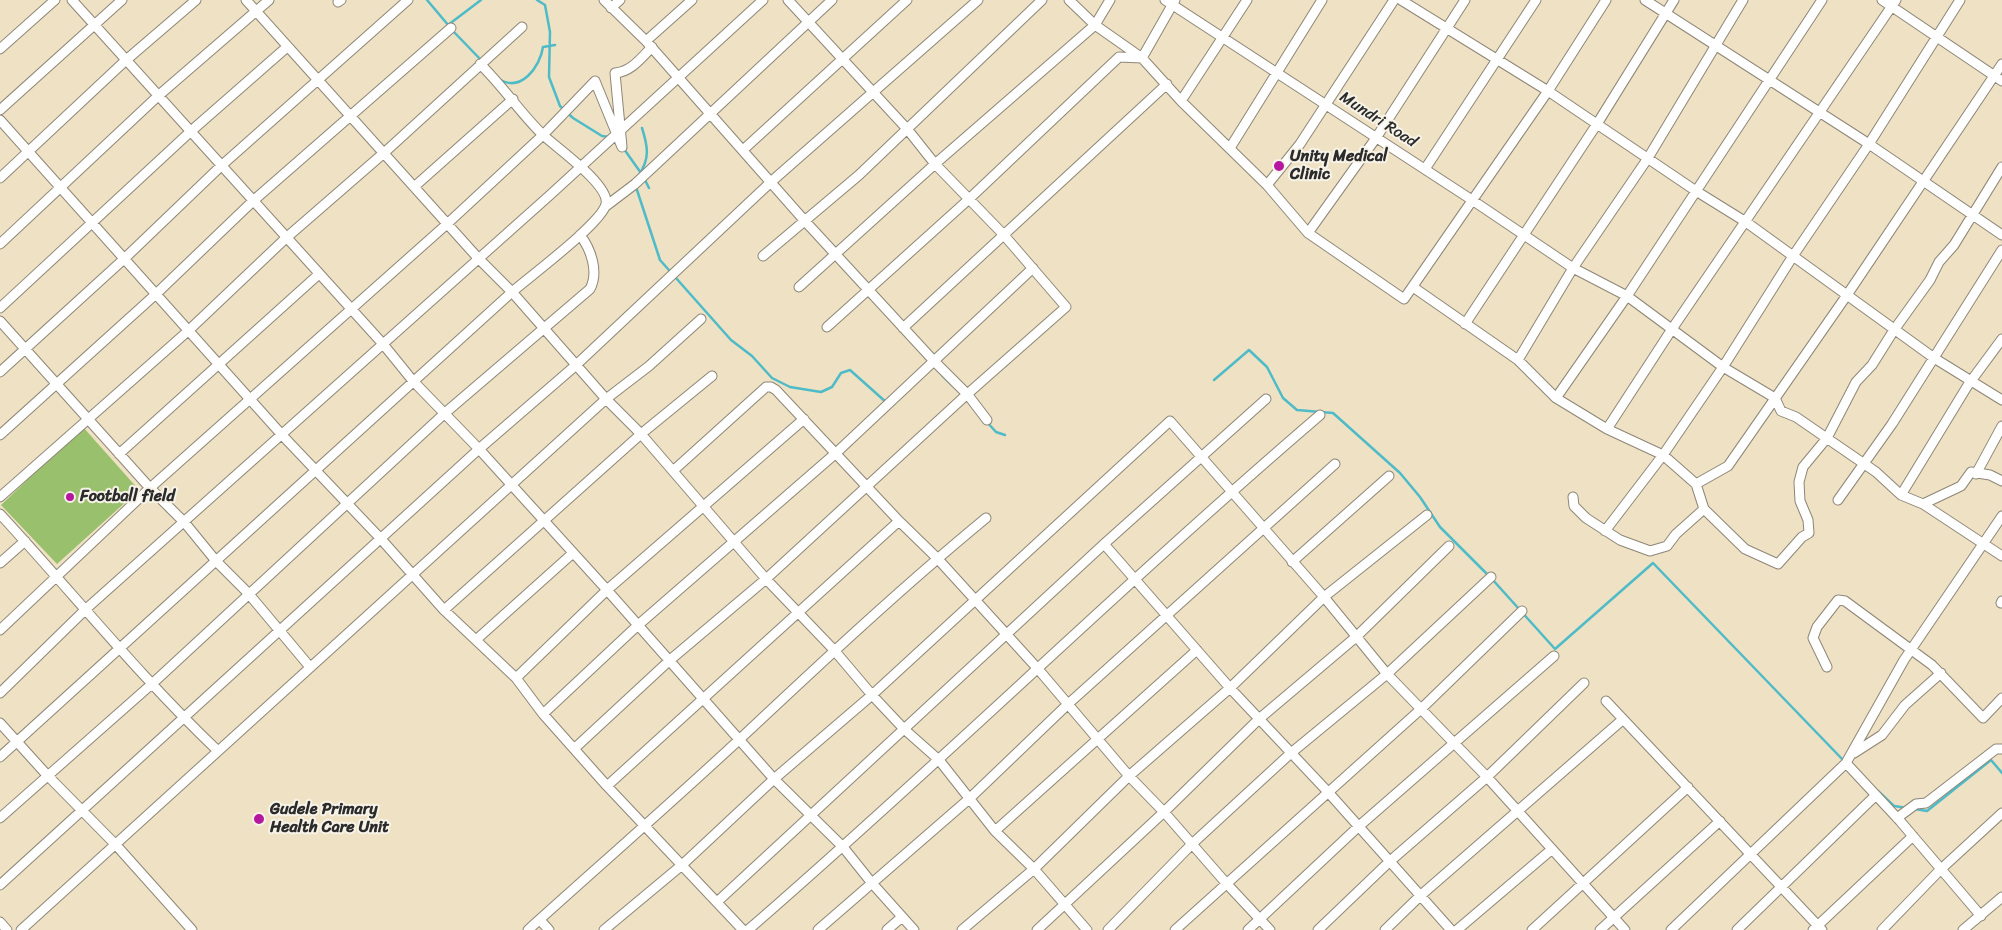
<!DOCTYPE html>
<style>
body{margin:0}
canvas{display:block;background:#efe1c3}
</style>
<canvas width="2002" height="930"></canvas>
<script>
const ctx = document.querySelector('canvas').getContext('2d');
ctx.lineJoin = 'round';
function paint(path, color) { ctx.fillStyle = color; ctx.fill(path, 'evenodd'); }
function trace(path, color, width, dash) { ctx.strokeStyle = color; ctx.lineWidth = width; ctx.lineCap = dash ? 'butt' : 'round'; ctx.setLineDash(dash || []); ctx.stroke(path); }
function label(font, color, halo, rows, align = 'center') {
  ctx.font = font + ' Sriracha,sans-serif'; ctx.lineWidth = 4; ctx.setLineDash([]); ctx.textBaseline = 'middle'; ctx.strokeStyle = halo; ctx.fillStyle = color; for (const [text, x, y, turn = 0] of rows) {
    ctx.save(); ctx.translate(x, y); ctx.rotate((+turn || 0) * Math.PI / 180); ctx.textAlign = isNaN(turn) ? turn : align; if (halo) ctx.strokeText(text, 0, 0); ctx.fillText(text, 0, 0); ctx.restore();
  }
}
paint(new Path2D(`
 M83,427L139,490L57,564L1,505Z`), '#99c06c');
trace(new Path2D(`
 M427,0L449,26
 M537,0L545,5L550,32L549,77L560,106L573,118L602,136L609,137
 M448,25L481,0
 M452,30L481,60
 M499,79C521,93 540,67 543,47L555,45
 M624,149L641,173
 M639,175C650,158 648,147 642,128
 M644,178L649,188
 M636,187L660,260L731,340L752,356L772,378L790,387L821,392L832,387L841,373L850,370L887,403
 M942,375L952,385
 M1214,380L1249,350L1267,367L1283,398L1297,410L1333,413L1400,473L1420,497L1440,527L1488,575
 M986,421L996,432L1005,435
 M1492,579L1555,649L1653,563L1844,761
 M1878,791L1894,806L1907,808
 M1915,809L1927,811L1991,760L2002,773`), '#4ebbc8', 2.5);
const minor = new Path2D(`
 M72,0L383,344L413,381L479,449L607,590L774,779L843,847L871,882L914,930
 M246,0L478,258L512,292L606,399L641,434L766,579L834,650L872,695L904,729L939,760L995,831L1034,869L1087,930
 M604,0L646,41L804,220L933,360L968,395L987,420
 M1069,0L1095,25L1142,58L1181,101L1267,185L1308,233L1404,299L1548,91L1606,0
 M1165,0L1472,200L1573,268L1627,296L1723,367L1775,398L1781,411L1796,417L1876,472L1901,495L1923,504L2002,556
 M1401,0L1548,91L1696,191L1746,222L1934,358L2002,400
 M1645,0L1869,144L2002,235
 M1882,0L2002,81
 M338,2L341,0
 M611,8L620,0
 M646,41L692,0
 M0,49L55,0
 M1181,101L1247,0
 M0,110L122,0
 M0,120L282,435L381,539L444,610L516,678L543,714L607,786L743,930
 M1230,148L1322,0
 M743,150L907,0
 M1425,169L1536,0
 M0,178L125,61L196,0
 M1267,185L1300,144L1394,0
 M414,187L513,99
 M606,206L635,184L832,0
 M1308,233L1376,138L1465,0
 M0,244L158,96L269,0
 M763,256L859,175L1042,0
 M799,287L935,164L1095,25L1110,0
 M1413,287L1518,360L1556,398L1607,429L1663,455L1696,484L1704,509
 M0,308L190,132L287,47
 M0,321L150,488L185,523L216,561L248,593L310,667
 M1465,324L1597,124L1674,0
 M827,327L968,200L1119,57L1142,58L1175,0
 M903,328L1167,84
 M1518,360L1573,268L1648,158L1743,0
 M0,372L124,259L221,166L408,0
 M1556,398L1627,296L1822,0
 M1607,429L1672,329L1896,0
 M0,435L156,294L253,201L451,28
 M119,454L319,274
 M674,470L766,387H771L776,390L899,521L937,558L1038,669L1129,776L1164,812L1226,883L1270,930
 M1976,474L2002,426
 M1696,484L1728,466L1847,295L2002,64
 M1901,495L1968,385L2002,339
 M0,497L188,331L286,238L385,152L522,27
 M1573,497L1574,506L1586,518L1620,540L1650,551L1667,546L1676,534L1704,509L1745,549L1778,564L1802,537L1809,533L1808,520L1800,501L1799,482L1803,467L1827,438L1856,382L1872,365L1894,330L1930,280L1939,262L1954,245L2002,167
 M1838,500L1892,424L2002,250
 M1923,504L1961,486L1971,472L1990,475L2002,481
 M0,514C73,593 140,677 218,751
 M1605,531L1663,455L1723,367L1793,256L1869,144L1960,0
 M1104,544L1230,688L1328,792L1451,930
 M1292,562L1389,476
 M0,563L25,541
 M2001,603L2002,601
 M444,610L641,434L712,376
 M0,630L150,488L447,224L543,135L595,81L622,147L615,73C631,72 641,58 652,47
 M477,639L573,553
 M1827,667L1813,638L1817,627L1838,600L1845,601L1932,665L1983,718L2002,698
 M516,678L607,590L804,419
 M0,693L86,609L550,195L763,0
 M1606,701L1822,930
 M543,714L637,626L836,453L1033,268
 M0,723L47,775L116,845L192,930
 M575,748L670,660L766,579L964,397L1066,307L1003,234L935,164L908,130L788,0
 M1854,753L1882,735L1905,705L1941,673
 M0,757L512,292C529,277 602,223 606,204C610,185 557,148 543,135C521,114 503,86 480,64
 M1846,763L1900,821L1981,916
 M607,786L899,521
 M0,818L153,683L445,413L590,289C599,272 591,249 580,235
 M1897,818L1916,804L1926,803L1996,749H2002
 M995,831L1197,650
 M0,885L479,449L575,366L772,181L978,0
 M717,902L1104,544L1266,399
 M540,920L549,930
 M0,922L7,930
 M21,930L606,399L649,366L701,319
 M528,930C599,866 671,803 741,738C821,663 901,588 986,518
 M604,930L682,865L774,779L872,695L1170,421L1324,597L1387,674L1487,777L1625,930
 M748,930C942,762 1125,582 1320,415
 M818,930L969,799L1067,705L1335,464
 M887,930L902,917
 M962,930L1034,869L1129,776L1230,688L1324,597L1427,515
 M1037,930L1164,812L1259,719L1356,637L1449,546
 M1108,930L1192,844L1291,753L1387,674L1491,577
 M1175,930L1421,709L1522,611
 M1248,930L1358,827L1554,656
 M1318,930L1389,862L1487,777L1584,683
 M1385,930L1420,896L1621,721
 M1457,930L1551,850
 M1532,930L1688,787
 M1600,930L1720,821
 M1671,930L1846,763L1904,660L2002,516
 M1737,930L1875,796
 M1813,930L1913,836
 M1882,930L1940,870L2002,813
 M1963,930L2002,897`);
trace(minor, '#8d8677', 11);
trace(minor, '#fff', 9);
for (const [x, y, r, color] of [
 [1279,166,6,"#b5179e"],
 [70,497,5,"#b5179e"],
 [259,819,6,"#b5179e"]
]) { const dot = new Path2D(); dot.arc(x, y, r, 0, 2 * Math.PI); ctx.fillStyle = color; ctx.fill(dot); trace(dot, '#f7f3e8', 2); }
label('16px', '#2b2b2b', '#f7f3e8', [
 ["Mundri Road",1378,120,33]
]);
label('bold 16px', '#2b2b2b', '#f7f3e8', [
 ["Unity Medical",1290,157],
 ["Clinic",1290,175],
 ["Football field",80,497],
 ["Gudele Primary",270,810],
 ["Health Care Unit",270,828]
], 'left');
</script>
